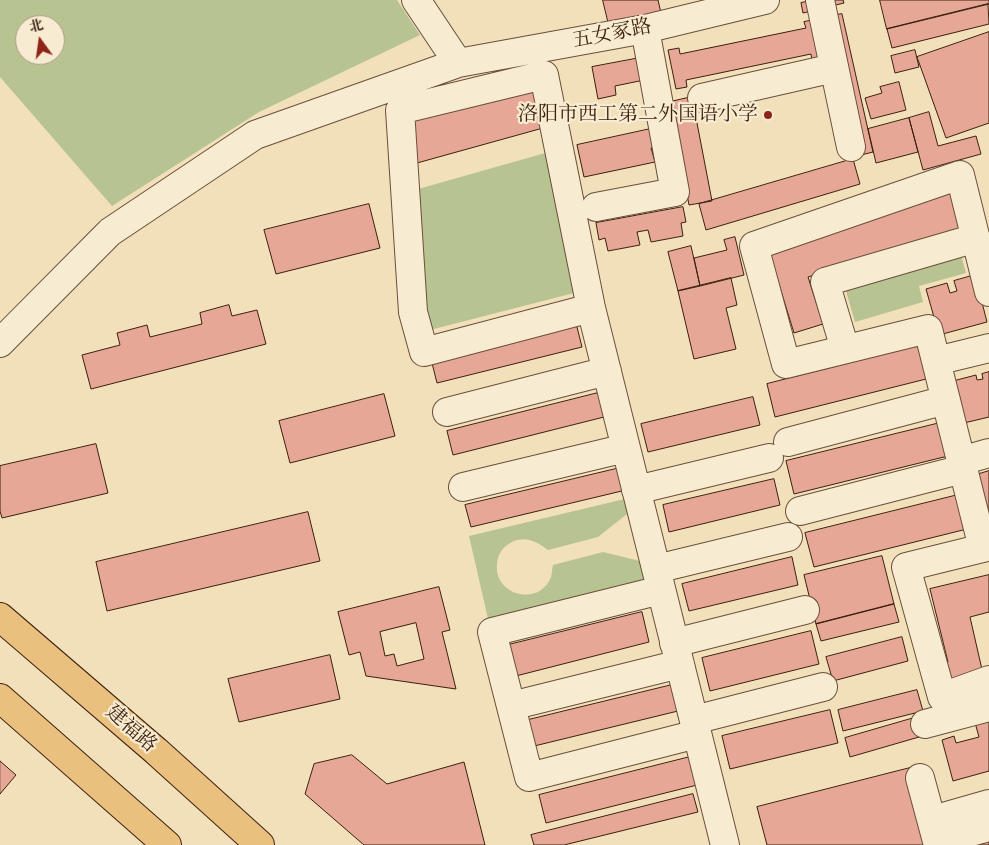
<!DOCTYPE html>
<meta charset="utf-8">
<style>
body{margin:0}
#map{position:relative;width:989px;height:845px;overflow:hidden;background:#f2e0ba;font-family:"Old Standard TT","Noto Serif SC",serif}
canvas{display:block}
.north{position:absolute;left:15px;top:15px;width:50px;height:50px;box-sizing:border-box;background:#f7ebd2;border:1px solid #ac9984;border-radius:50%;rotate:346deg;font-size:14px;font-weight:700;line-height:20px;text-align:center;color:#3c1f0f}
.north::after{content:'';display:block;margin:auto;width:18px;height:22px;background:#8f2418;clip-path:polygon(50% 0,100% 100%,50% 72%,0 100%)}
</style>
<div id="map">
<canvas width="989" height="845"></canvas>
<div class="north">北</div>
</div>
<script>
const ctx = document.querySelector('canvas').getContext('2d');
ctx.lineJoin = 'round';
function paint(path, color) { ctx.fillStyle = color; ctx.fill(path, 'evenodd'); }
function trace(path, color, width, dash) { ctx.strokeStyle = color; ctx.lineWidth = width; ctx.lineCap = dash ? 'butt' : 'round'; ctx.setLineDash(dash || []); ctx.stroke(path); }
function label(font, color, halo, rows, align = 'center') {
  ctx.font = font + ' "Old Standard TT","Noto Serif SC",serif'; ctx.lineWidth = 4.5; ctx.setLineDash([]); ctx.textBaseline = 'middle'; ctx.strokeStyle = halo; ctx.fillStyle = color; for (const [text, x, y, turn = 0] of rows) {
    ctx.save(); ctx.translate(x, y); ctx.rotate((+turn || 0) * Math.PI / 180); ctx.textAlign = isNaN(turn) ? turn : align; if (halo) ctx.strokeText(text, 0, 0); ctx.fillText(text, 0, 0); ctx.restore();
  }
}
paint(new Path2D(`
 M0,0H397L420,35L259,112L112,206L0,77ZM25,25H55V55H25Z
 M549,152L578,292L426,331L418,189Z
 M960,251L966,273L919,286L923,302L855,322L844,284Z
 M629,498L632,510L598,537L548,550C538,542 525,535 512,542C504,546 498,553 497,563C493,596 540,607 551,577C552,573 552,569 553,565L603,552L644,562L650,586L489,623L469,536Z`), '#b8c392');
const building = new Path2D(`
 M603,0H658L661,13L609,25Z
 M814,0H843L844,3L803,13L801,3Z
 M880,0H989V4L887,29Z
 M988,4L989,24L892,48L887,29Z
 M842,14L873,152L861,155L831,16Z
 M814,20L822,59L812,61L811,54L686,80L687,87L676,89L668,50L679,48L680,54L806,28L804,22Z
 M989,32V123L946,138L917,57Z
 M915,50L919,67L895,73L891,56Z
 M645,57L649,79L615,86L616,95L598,99L592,67Z
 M899,82L906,110L871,119L865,98L882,93L880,87Z
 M531,85L543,128L417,163L405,120Z
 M692,97L712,201L689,205L670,102Z
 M929,112L938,146L976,136L981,154L923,170L909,118Z
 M909,118L918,152L876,163L868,129Z
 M655,128L659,146L651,148L655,162L584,177L577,145Z
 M853,159L860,184L706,230L699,204Z
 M956,190L968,226L808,277L823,324L794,333L768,249Z
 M369,204L380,248L276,274L264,230Z
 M683,207L686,222L681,223L683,236L651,242L648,230L637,232L640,245L608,251L605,238L599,240L596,223Z
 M735,237L744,275L700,286L694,258L727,250L724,240Z
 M691,246L700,286L678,291L668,252Z
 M975,275L987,322L939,335L926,289L947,283L950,293L957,291L954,281Z
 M731,278L737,305L726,308L736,349L694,359L678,291Z
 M229,305L232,316L257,310L266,344L91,389L82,355L120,345L117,333L147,325L150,337L202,324L200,313Z
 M576,323L582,347L437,383L431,359Z
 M926,344L934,377L775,417L767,384Z
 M989,372V417L964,423L953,381L976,375L977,380L983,379L982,374Z
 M598,393L604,417L453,455L447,431Z
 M384,394L395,436L290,463L279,421Z
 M753,397L760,425L648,452L641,424Z
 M944,422L952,455L794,494L786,461Z
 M96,444L108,493L2,518L0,511V466Z
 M620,468L626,490L471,527L465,505Z
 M989,471V516L976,475Z
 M774,479L780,505L669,532L663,505Z
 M962,494L971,528L814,567L805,533Z
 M308,512L320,561L107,611L96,562Z
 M882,556L894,604L816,624L804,575Z
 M792,557L798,585L689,611L682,584Z
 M989,575V612L970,617L983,674L948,682L944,663L948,662L930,589Z
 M439,587L450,630L442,632L456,689L366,676L360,652L349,655L338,612ZM416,623L424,659L397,666L394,654L385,656L380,632Z
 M894,604L899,622L821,641L816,624Z
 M642,612L649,642L508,678L500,647Z
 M811,631L819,664L710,691L702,658Z
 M902,637L908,661L833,681L826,657Z
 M330,655L340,699L239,722L228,679Z
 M672,685L678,711L526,748L520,722Z
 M917,690L923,711L843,731L838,710Z
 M830,710L838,743L730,769L722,736Z
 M989,715V771L953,781L942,740L954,736L956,743L979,737L974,719Z
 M914,718L919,737L850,757L845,738Z
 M352,755L387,784L464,762L485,845H364L305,794L314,764Z
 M690,757L697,785L546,823L539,795Z
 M0,761L16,775L0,794Z
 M910,768L930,845H767L757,807Z
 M693,794L698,812L564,845H534L531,835Z
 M989,838V845H967Z`);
paint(building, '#e6a796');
trace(building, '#3c1f0f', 1);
const minor = new Path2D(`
 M416,0L458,63
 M820,0L851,147
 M702,98L834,68
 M596,207L675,192L645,29
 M989,292L960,175L754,246L786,364L928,329L983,548L906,567L942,697L989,680
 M591,308L424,352L413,312L400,110L544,75L591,308L725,845
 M0,343L110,232L255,135L458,63L645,29L765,0
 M845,349L825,282L976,238
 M936,361L989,348
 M447,412L607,371
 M788,442L946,400
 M961,461L989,453
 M463,487L626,448
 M636,490L769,458
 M800,511L963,469
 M656,569L788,537
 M661,590L492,632L529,777L697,734
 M674,643L805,610
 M511,706L680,664
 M694,720L823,687
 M925,724L989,707
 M920,778L938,845
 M947,816L989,804
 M937,841L989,827`);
const major = new Path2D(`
 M0,617L156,751L260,845
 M0,698L167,845`);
trace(minor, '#6a4f3a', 30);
trace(major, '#3c1f0f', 30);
trace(minor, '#f7ebd2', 28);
trace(major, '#e9c07d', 28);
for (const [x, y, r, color] of [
 [768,115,5,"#8f2418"]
]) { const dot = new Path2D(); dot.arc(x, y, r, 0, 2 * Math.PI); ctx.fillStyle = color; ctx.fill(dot); trace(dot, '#f7ebd2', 2); }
label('20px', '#3c1f0f', '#f7ebd2', [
 ["五女冢路",612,34,-11],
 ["建福路",131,729,41]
]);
label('20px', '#3c1f0f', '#f7ebd2', [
 ["洛阳市西工第二外国语小学",758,115]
], 'right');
</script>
